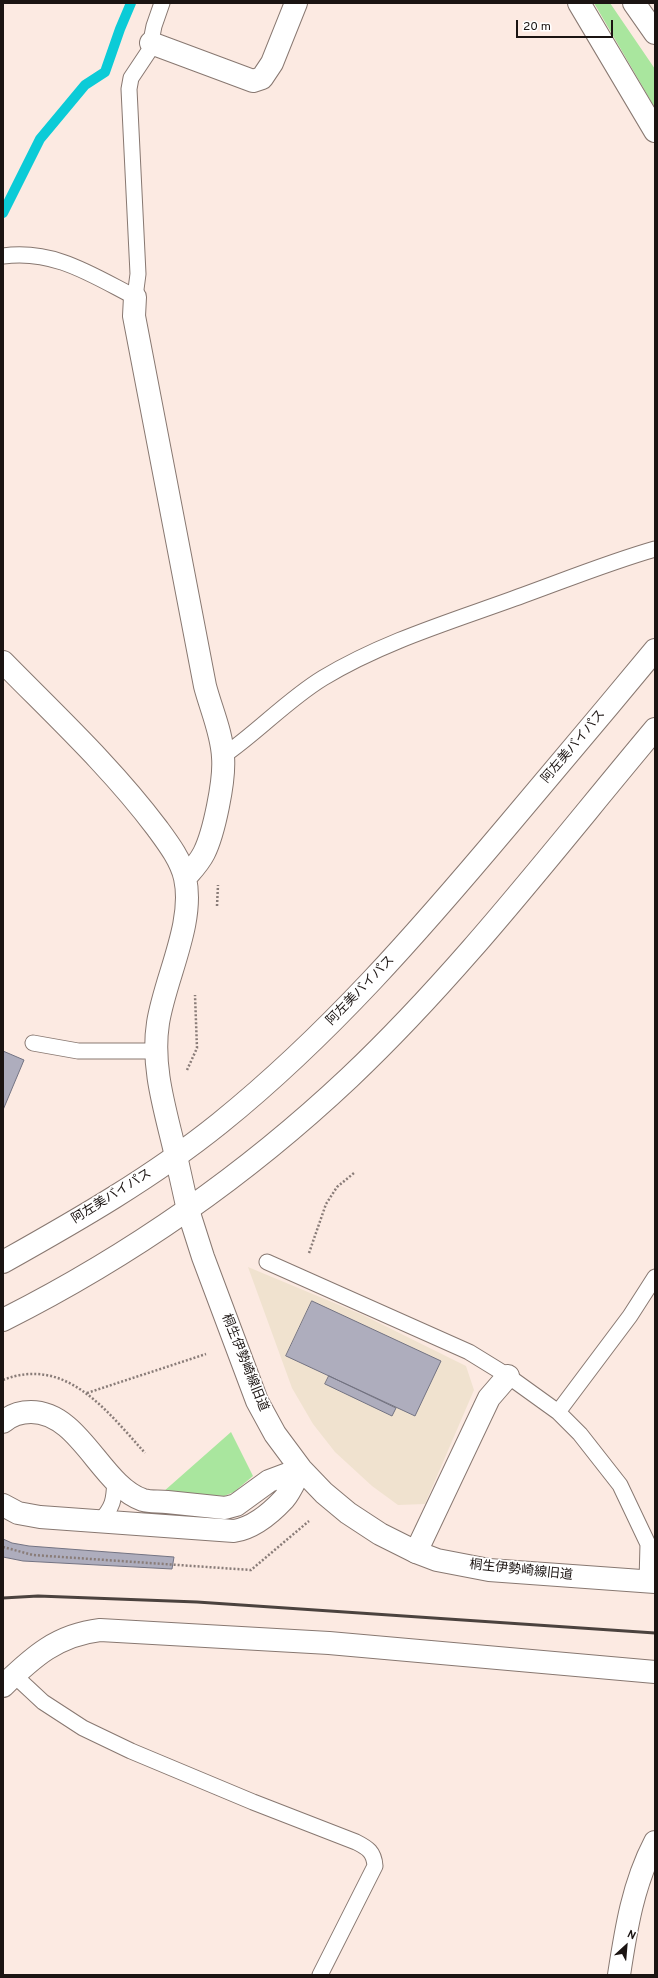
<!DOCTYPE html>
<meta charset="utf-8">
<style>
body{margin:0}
#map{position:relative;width:658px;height:1978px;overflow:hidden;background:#fceae2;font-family:Overpass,sans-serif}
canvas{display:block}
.frame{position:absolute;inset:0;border:4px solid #1b1412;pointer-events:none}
.north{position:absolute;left:606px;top:1926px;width:40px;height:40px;-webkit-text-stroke:3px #fff;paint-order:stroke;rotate:26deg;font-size:11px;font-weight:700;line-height:16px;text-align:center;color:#1b1412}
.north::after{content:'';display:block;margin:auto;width:14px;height:18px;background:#1b1412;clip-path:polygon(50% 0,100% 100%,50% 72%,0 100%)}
.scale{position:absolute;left:516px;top:20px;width:97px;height:18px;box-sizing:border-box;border:2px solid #1b1412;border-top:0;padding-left:5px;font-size:12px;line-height:14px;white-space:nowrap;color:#1b1412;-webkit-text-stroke:3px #fff;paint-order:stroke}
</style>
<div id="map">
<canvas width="658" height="1978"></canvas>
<div class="frame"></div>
<div class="north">N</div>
<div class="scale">20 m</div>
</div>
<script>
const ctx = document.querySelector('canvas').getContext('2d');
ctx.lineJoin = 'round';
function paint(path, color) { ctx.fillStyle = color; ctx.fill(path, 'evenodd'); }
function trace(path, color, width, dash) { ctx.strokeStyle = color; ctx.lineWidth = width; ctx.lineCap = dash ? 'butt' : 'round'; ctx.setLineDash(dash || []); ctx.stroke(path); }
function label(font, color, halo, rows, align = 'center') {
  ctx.font = font + ' Overpass,"Noto Sans JP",sans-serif'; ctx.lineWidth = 3.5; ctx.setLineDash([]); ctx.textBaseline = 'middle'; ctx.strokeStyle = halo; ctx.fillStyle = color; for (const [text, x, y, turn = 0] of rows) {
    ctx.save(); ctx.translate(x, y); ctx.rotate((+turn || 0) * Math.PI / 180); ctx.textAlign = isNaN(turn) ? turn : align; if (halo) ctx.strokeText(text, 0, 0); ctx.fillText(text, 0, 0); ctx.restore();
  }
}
paint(new Path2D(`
 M248,1267L363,1315L466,1366L474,1390L425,1504L398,1505L372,1486L335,1452L313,1424L292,1388Z`), '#f0e2cf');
paint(new Path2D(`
 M594,3H610L655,69V108Z
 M231,1432L253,1476L234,1492L224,1496L163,1492Z`), '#a9e69e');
trace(new Path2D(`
 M3,213L40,139L85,85L105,72L120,29L131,3`), '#0bcbd7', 10);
const building = new Path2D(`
 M3,1051L24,1060L3,1110Z
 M312,1301L441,1361L415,1416L286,1356Z
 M329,1376L396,1408L392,1416L325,1384Z
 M3,1539L12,1543L29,1546L174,1557L172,1569L23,1561L3,1557Z`);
paint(building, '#aeadbd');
trace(building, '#737382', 1);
const service = new Path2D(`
 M3,256C54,249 92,275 135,297L138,274L129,89L131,78L149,51L154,26L162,3
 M223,756C258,732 287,700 323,678C381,643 446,623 510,600C558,583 606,563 655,549
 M33,1043L78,1051H155
 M267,1262L469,1352L508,1376L558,1412L580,1434L620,1485L648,1544L647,1582
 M558,1412L630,1316L655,1277
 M99,1522C114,1507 114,1499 115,1479
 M14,1675L43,1702L83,1728L131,1751L253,1802L356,1842C368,1848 374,1852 375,1866L320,1975`);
const minor = new Path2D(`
 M151,43L253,81L262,78L272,63L296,3
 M135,297L134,316L205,686C211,709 222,733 223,757C225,780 214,833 204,853C199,863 192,870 185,878
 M3,662C56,716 112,768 157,828C168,843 181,860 185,878C195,923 165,978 158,1023C151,1068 166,1112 176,1156
 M416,1552L489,1398L508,1376
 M3,1686C33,1657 57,1635 100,1630L329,1643L655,1672
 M619,1975C626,1929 633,1884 655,1842`);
const tertiary = new Path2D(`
 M176,1156L188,1210L203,1257L257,1401L275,1434L301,1469L324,1493L348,1513L380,1534L416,1552L437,1560L489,1570L655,1582
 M3,1422C11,1415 20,1412 31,1412C80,1412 101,1486 143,1500C150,1502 159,1501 167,1502C186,1504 205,1506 225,1508L236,1505L269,1481L301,1469
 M3,1505L18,1513L40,1517L234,1531C253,1528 271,1513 284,1499C291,1491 296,1478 301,1469`);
const primary = new Path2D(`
 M3,1262C78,1220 153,1177 220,1123C329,1035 420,930 510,823C558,766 607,708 655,650
 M3,1320C128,1257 247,1174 349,1078C461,972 556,847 655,729`);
const trunk = new Path2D(`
 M579,3L655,131
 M634,3L655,33`);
trace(service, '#887871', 17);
trace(minor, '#887871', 24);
trace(tertiary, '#887871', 24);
trace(primary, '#887871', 24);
trace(trunk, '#887871', 24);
trace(new Path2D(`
 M217,906L218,885
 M187,1070L197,1048L195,995
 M309,1253L326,1204L337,1187L354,1173
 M3,1380C66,1355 108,1412 145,1453
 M87,1393L206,1354
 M3,1547L33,1555L251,1570L309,1521`), '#897c78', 2.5, [2, 2]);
trace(service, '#fff', 15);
trace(minor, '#fff', 22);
trace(tertiary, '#fff', 22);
trace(primary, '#fff', 22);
trace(trunk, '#fff', 22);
trace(new Path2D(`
 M3,1598L38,1596L197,1602L655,1633`), '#4b423e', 3);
label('13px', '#1b1412', '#fff', [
 ["阿左美バイパス",574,747,-50],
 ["阿左美バイパス",361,991,-46],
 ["阿左美バイパス",112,1197,-32],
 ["桐生伊勢崎線旧道",244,1363,68],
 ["桐生伊勢崎線旧道",521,1571,6]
]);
</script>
